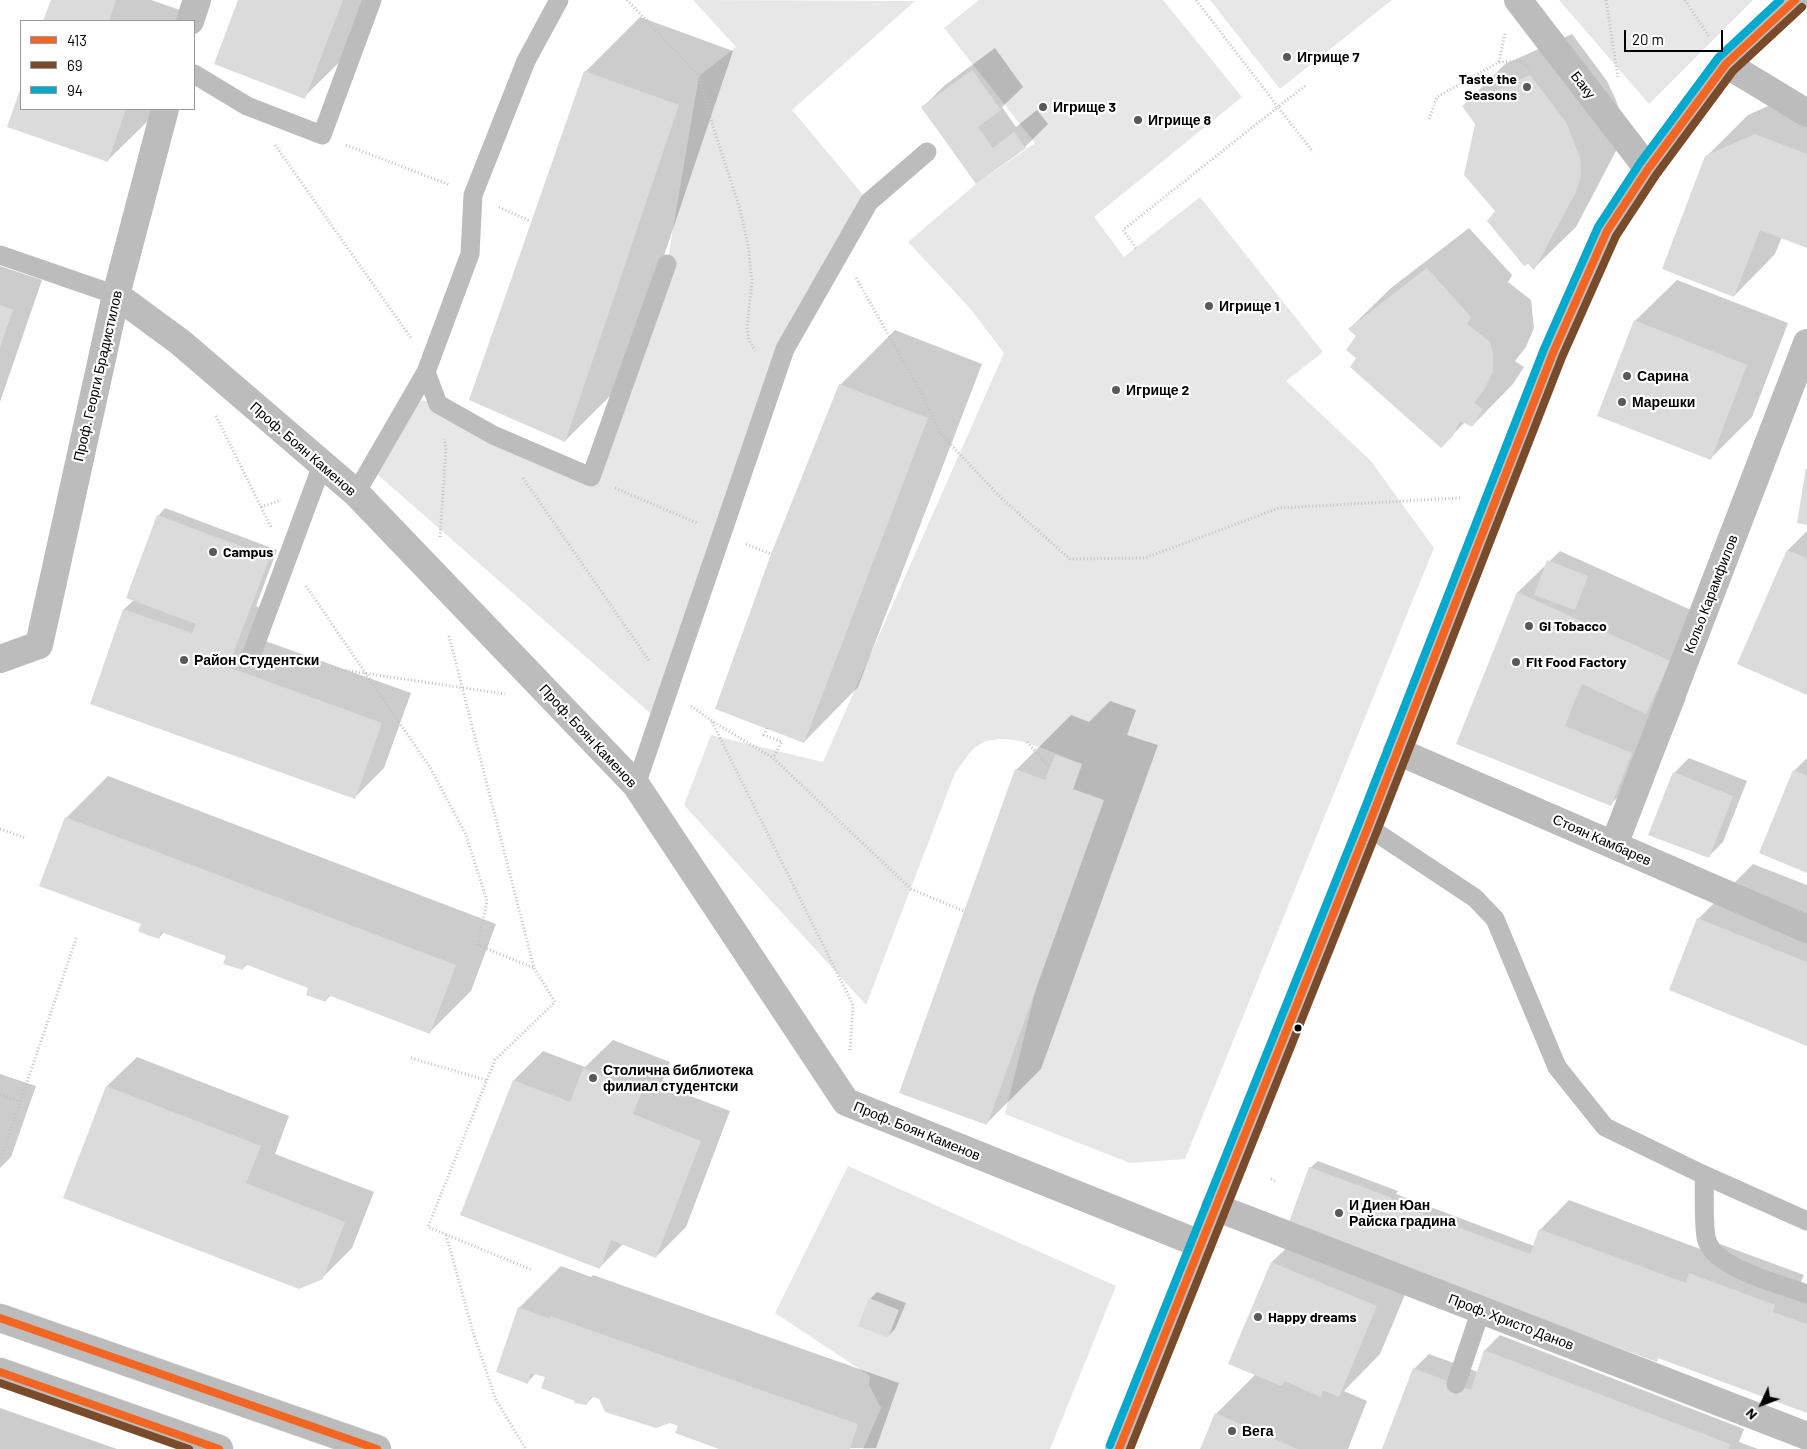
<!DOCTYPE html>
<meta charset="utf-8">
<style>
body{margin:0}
#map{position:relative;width:1807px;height:1449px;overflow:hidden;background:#fff;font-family:Barlow,sans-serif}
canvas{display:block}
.legend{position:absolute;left:20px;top:20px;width:175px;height:90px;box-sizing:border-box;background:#fff;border:1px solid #999;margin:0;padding:6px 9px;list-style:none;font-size:15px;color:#000}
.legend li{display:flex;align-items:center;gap:10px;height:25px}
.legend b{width:25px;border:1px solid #999}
.north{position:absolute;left:1737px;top:1379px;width:50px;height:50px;-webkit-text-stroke:4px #fff;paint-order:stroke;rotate:227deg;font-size:14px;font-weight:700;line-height:20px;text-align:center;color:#000}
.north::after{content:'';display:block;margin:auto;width:18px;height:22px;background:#000;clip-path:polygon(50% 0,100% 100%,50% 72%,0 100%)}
.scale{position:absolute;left:1624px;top:30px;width:99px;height:22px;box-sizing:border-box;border:2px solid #000;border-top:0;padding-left:6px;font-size:15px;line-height:18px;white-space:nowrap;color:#000;-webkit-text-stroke:4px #fff;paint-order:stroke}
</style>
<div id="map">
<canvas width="1807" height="1449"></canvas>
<ul class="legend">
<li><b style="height:6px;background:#f26522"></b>413</li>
<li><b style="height:6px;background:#7a4b2a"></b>69</li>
<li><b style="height:6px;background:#00a9ce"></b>94</li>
</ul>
<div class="north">N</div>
<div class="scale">20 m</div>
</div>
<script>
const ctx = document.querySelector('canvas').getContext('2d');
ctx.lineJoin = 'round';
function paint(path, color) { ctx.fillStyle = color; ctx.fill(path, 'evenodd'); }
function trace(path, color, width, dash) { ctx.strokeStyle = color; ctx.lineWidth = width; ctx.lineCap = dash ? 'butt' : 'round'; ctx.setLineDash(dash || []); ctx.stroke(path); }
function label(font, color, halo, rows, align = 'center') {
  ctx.font = font + ' Barlow,sans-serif'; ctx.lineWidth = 4.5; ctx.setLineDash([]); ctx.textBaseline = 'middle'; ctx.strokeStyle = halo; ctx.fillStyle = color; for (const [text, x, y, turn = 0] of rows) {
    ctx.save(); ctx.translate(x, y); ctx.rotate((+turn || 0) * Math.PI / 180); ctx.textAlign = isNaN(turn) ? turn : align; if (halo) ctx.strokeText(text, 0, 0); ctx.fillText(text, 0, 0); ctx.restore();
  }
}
paint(new Path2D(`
 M693,0L915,1L792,110L869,202L785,349L658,720L370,468L411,398L438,404L591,477L667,264L699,76L736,47Z
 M979,0H1163L1242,97L1094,217L1124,257L1200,197L1323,352L1286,381L1371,461L1434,548L1185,1159L1130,1163L1005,1114L1037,985L1073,789L1082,764C1054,754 1006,726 977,746C969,751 962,765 955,773L866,1005L684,805L711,735L823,762L1004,353L969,307L908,242L976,184L1035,143L944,28Z
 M1210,0H1392L1280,89Z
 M1559,0H1753L1649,104Z
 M848,1166L1116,1286L1050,1449H863L881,1408L869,1385L870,1376L775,1313Z`), '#e7e7e7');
paint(new Path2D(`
 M52,0H151L186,12L183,21H45Z
 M240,0H376L359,43L304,97Z
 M640,17L733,51L620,386L565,441L585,72Z
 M1572,34L1607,81L1616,100L1621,115L1617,149L1576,227L1534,268L1497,211L1477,123L1463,106L1505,64Z
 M995,48L1023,87L1002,107L1016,127L1037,110L1048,124L1025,147L977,182L922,108L945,85Z
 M21,90V109H153L150,119L108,160L9,126Z
 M1797,93L1807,97V247L1782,237L1775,254L1734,296L1706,157L1748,115Z
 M1469,228L1512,275L1508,282L1531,300L1534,328L1526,347L1515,361L1524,367L1513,384L1472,426L1465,422L1441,447L1358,358V336L1349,329L1391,288Z
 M0,266L42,280L0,402Z
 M1677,280L1788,323L1752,417L1710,459L1635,321Z
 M895,330L982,364L858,687L804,742L840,385Z
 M165,508L277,550L256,606L269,611L257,638L411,693L384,768L354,798L91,703L124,609L134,600L158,516Z
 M1807,531V693L1739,664L1788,550Z
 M1560,551L1711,619L1667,691L1686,699L1665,750L1610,805L1487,670L1518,592Z
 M1110,701L1136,710L1127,735L1158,745L1041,1069L986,1124L1016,770L1071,715L1089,722Z
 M1689,758L1747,781L1723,842L1708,857L1674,773Z
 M1807,758V871L1794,771Z
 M108,776L496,924L471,991L429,1033L331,995L325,1001L310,987L248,964L242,969L228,956L164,932L159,938L142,924L66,818Z
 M1753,864L1807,885V1044L1698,919Z
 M613,1040L670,1062L661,1085L730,1111L686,1227L656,1257L623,1244L599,1268L514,1080L543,1051L585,1067Z
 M137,1057L289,1116L275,1154L374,1192L352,1248L322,1278L107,1086Z
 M0,1074L36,1086L11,1157L0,1168Z
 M1318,1161L1398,1191L1396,1194L1534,1246L1540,1230L1569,1200L1711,1253L1720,1244L1804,1275L1801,1282L1807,1284V1412L1660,1357L1656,1360L1415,1271L1380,1354L1344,1391L1367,1401L1348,1449H1202L1216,1414L1256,1374L1230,1363L1272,1262L1305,1230L1310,1168Z
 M561,1266L591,1277L593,1275L899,1383L876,1448L723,1449L680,1425L594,1396L586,1404L546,1377L536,1373L528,1382L519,1308Z
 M877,1292L906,1303L895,1329L888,1336L870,1299Z
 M1500,1335L1744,1429L1739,1442L1758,1449H1383L1414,1369L1429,1354L1478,1372L1485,1350Z
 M0,1408L117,1449H0Z`), '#0003');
paint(new Path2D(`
 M51,0H116L109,21H43Z
 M238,0H343L305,99L214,64Z
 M972,70L1001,110L978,127L993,148L1014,132L1026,148L976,184L921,107Z
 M584,71L679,105L565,442L469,400Z
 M1530,75L1566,122L1580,157L1581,176L1576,192L1534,270L1528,264L1524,266L1487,221L1495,211L1464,175L1475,124L1462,106Z
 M21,87V109H126L108,162L7,127Z
 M1755,134L1807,154V248L1760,230L1734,297L1662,269L1705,156Z
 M1427,268L1471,317L1467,324L1490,342L1493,354V371L1484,390L1474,403L1483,409L1472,427L1460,421L1453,436L1441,448L1350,367L1356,358L1346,350L1356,336L1348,329Z
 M0,305L13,310L0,347Z
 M1634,320L1747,365L1711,460L1597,416Z
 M839,384L928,418L804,743L715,709L771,554Z
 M1806,468L1807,469V525L1797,523Z
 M157,515L270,557L228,667L382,723L355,799L90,704L123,609L192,633L196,624L126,598Z
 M1787,550L1807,558V695L1737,664Z
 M1547,560L1588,576L1575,610L1534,595Z
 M1517,592L1670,661L1646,714L1582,684L1573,705L1565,726L1632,753L1611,806L1456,744Z
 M1055,755L1082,764L1073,789L1104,800L987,1125L899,1093L1015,769L1045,780Z
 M1793,770L1807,776V873L1759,853Z
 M1673,772L1733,796L1709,858L1648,835Z
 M65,817L456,965L430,1034L328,995L326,1002L306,995L308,988L245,964L243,970L223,964L226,956L161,932L159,939L147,935L138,931L141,924L39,886Z
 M1697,918L1807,962V1046L1669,990Z
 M583,1068L642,1091L633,1114L701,1141L656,1258L611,1240L600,1269L460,1215L513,1080L570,1102Z
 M106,1086L261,1146L246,1183L345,1222L323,1279L299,1289L63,1198Z
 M1309,1167L1392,1198L1390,1202L1530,1254L1539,1229L1686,1283L1689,1273L1775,1305L1773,1312L1807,1324V1413L1658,1358L1657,1362L1288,1225Z
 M1271,1262L1377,1306L1339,1397L1323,1390L1321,1397L1284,1381L1282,1386L1228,1364Z
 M869,1298L899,1310L888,1338L858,1326Z
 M518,1307L550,1319V1316L858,1424L850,1449H719L675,1433L678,1426L670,1423L656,1428L605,1412L599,1399L591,1396L587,1405L574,1403L575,1401L541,1388L545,1377L531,1373L528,1384L496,1372Z
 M1484,1350L1730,1444L1728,1449H1382L1413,1368L1471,1390Z
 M1215,1413L1297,1449H1200Z`), '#dbdbdb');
const primary = new Path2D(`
 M0,1318L377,1449
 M0,1372L219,1449`);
trace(primary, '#dbdbdb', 29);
trace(new Path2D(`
 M627,0L699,76L711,120L740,209L748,245L752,282L747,327L749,340L755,351
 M1606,0L1618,78
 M1685,0L1710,38
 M1499,62L1523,61L1530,70
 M1305,86L1278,107L1313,152
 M1429,119L1437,97L1499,62L1505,33
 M275,145L411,338
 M346,145L450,185
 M499,207L530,221
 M1136,248L1123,230L1278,107L1196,0
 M856,278L921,392L940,433L1000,497L1070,559L1145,558L1279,508L1460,498
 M216,416L271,527
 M523,478L650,662
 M615,488L697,523
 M261,507L281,500
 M440,537L446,449L444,439
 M746,544L771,554
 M306,586L431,769L466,835L487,901L478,945L534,968
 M449,636L534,968L555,1002L495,1060L428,1227L532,1270
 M276,660L505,694
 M691,706L712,721L773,758L911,889L964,911
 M712,722L853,1005L850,1050
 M767,728L764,735L782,742L773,758
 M1027,742L1050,768
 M0,829L26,838
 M411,1058L486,1080
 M0,1094L20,1102
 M0,1161L77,936
 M1271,1179L1276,1181
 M446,1235L473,1332L496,1400L526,1449`), '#c2c2c2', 3, [1, 2.5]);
trace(new Path2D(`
 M194,74L247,106L322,135L372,0
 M0,255L116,295
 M426,372L438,404L493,435L591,477L667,264
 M356,493L426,372L470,254L473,195L526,61L559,0
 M251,656L322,465
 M636,785L785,349L869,202L927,152
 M1368,827L1475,898L1495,919L1557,1067L1605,1127L1704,1175C1705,1195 1703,1217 1706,1237C1711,1268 1781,1284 1807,1294
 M1704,1175L1807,1221
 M1456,1384L1481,1310`), '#bcbcbc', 19);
trace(new Path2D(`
 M1518,0L1648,169
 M190,21L197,0
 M1726,64L1807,113
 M116,295L180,342L356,493L636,785L846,1102L1200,1244
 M0,659L39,645L116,295L165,109
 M1397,751L1807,929
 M1614,845L1807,343
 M1215,1207L1807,1436`), '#bcbcbc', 28);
trace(new Path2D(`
 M1119,1449L1368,827L1553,353L1607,231L1648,169L1726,64L1795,0`), '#bcbcbc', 28);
trace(primary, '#bcbcbc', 28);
trace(new Path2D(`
 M0,1318L377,1449
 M0,1372L219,1449
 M1119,1449L1368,827L1553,353L1607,231L1648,169L1726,64L1795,0`), '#f26522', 8);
trace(new Path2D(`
 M0,1383L189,1449
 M1130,1449L1377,831L1562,357L1616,236L1656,175L1733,71L1802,7`), '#7a4b2a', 8);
trace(new Path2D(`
 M1110,1445L1359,823L1544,349L1598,227L1640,163L1718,58L1780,0`), '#00a9ce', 8);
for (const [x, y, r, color] of [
 [1287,57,5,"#595959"],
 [1527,87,5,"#595959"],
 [1043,107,5,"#595959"],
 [1138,120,5,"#595959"],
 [1209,306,5,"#595959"],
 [1627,376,5,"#595959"],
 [1116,390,5,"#595959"],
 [1622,402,5,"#595959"],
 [213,552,5,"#595959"],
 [1529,626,5,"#595959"],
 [184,660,5,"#595959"],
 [1516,662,5,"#595959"],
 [1298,1028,4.5,"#000"],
 [593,1078,5,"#595959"],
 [1339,1213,5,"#595959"],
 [1258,1317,5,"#595959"],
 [1232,1431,5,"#595959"]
]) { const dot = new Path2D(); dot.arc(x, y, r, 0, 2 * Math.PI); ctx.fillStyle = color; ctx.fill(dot); trace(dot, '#fff', 2); }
label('bold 14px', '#000', '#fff', [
 ["Игрище 7",1297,57],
 ["Taste the",1517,79,"right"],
 ["Seasons",1517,95,"right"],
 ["Игрище 3",1053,107],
 ["Игрище 8",1148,120],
 ["Игрище 1",1219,306],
 ["Сарина",1637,376],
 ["Игрище 2",1126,390],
 ["Марешки",1632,402],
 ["Campus",223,552],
 ["GI Tobacco",1539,626],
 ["Район Студентски",194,660],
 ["Fit Food Factory",1526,662],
 ["Столична библиотека",603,1070],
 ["филиал студентски",603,1086],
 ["И Диен Юан",1349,1205],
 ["Райска градина",1349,1221],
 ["Happy dreams",1268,1317],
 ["Вега",1242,1431]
], 'left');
label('14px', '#000', '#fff', [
 ["Баку",1583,85,52],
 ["Проф. Георги Брадистилов",98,376,-77],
 ["Проф. Боян Каменов",303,449,41],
 ["Кольо Карамфилов",1711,594,-69],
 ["Проф. Боян Каменов",588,736,47],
 ["Стоян Камбарев",1602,840,24],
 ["Проф. Боян Каменов",917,1131,22],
 ["Проф. Христо Данов",1511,1322,21]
]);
</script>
